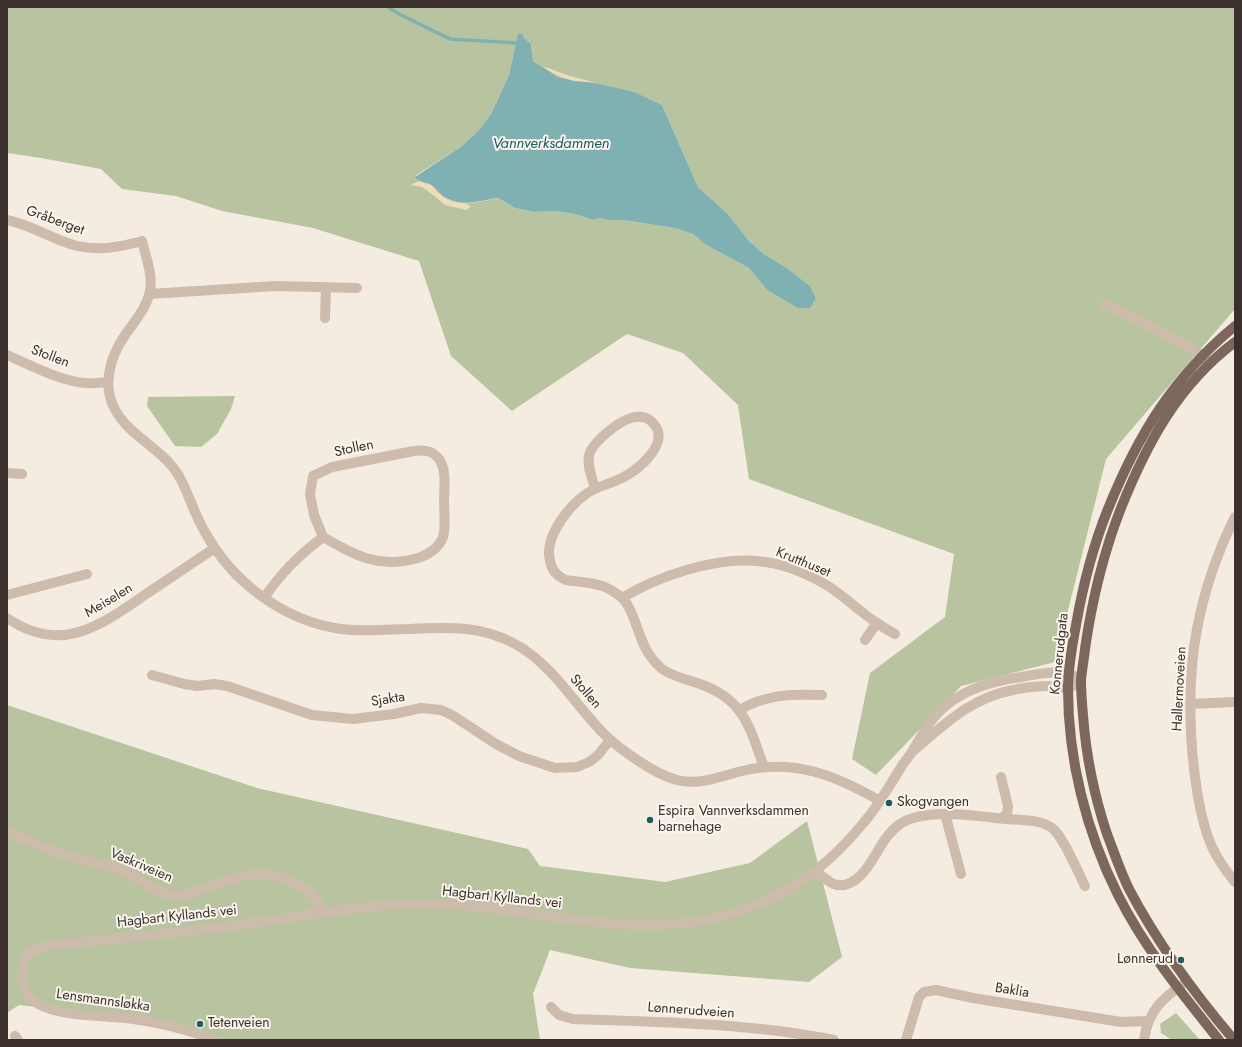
<!DOCTYPE html>
<meta charset="utf-8">
<style>
body{margin:0}
#map{position:relative;width:1242px;height:1047px;overflow:hidden;background:#f4ebe1;font-family:Jost,sans-serif}
canvas{display:block}
.frame{position:absolute;inset:0;border:8px solid #3b302b;pointer-events:none}
</style>
<div id="map">
<canvas width="1242" height="1047"></canvas>
<div class="frame"></div>
</div>
<script>
const ctx = document.querySelector('canvas').getContext('2d');
ctx.lineJoin = 'round';
function paint(path, color) { ctx.fillStyle = color; ctx.fill(path, 'evenodd'); }
function trace(path, color, width, dash) { ctx.strokeStyle = color; ctx.lineWidth = width; ctx.lineCap = dash ? 'butt' : 'round'; ctx.setLineDash(dash || []); ctx.stroke(path); }
function label(font, color, halo, rows, align = 'center') {
  ctx.font = font + ' Jost,sans-serif'; ctx.lineWidth = 4; ctx.setLineDash([]); ctx.textBaseline = 'middle'; ctx.strokeStyle = halo; ctx.fillStyle = color; for (const [text, x, y, turn = 0] of rows) {
    ctx.save(); ctx.translate(x, y); ctx.rotate((+turn || 0) * Math.PI / 180); ctx.textAlign = isNaN(turn) ? turn : align; if (halo) ctx.strokeText(text, 0, 0); ctx.fillText(text, 0, 0); ctx.restore();
  }
}
paint(new Path2D(`
 M7,7H1235V309L1106,459L1055,662L961,686L876,775L852,759L870,673L945,617L954,554L749,479L738,405L683,353L627,334L512,411L451,356L419,261L313,228L222,211L176,196L122,189L101,169L41,158L7,153ZM518,33L523,34V37L531,44L533,61L558,77L596,83L635,92L662,105L698,187L728,214L749,241L764,254L787,268L810,286L816,298L766,289L749,268L706,245L693,234L674,228L623,220H608L599,218L594,220L575,214L555,211L534,212L515,208L500,198L472,203L455,202L446,199L440,192L415,176L462,146L478,131L491,114L509,75Z
 M235,396L231,409L217,434L201,447L175,446L147,406L148,397Z
 M7,705L257,788L528,849L540,866L665,882L750,863L807,821L842,957L809,982L630,968L550,950L533,994L540,1040H212L192,1032L51,1009L19,1005L7,1013Z
 M1176,1013L1200,1040H1172L1161,1033L1160,1024Z`), '#b8c4a0');
paint(new Path2D(`
 M543,67L548,68L567,75L596,83C573,81 563,80 543,67Z
 M419,181L430,185L446,199L455,202L466,203L471,207L466,210L445,205L433,195L422,187L410,185Z`), '#efdcb8');
paint(new Path2D(`
 M518,33L523,34V37L531,44L533,61L558,77L575,81L596,83L635,92L662,105L698,187L728,214L749,241L764,254L787,268L810,286L816,298L810,308H798L766,289L749,268L706,245L693,234L674,228L623,220H608L599,218L594,220L575,214L555,211L534,212L515,208L499,198C483,200 464,207 448,199C441,196 437,189 431,185C424,181 421,183 415,177L462,146L478,131L491,114L509,75Z`), '#7fb0b2');
trace(new Path2D(`
 M388,7L401,15L450,39L516,43`), '#7fb0b2', 3.5);
trace(new Path2D(`
 M7,220C32,225 53,240 77,246C99,251 120,247 142,241C146,257 153,275 150,291C146,313 126,329 117,349C113,357 110,366 109,375C108,383 108,390 110,397C120,434 161,445 179,476C189,494 194,514 205,532C232,582 284,621 341,629C363,632 386,629 408,629C448,627 481,625 517,645C552,665 574,703 602,732C613,743 625,752 637,760C649,768 662,776 677,780C700,786 721,776 742,771C794,758 837,776 880,801
 M150,294L275,286L357,288
 M1104,304L1115,308L1193,349L1209,361
 M325,318L326,287
 M7,355C30,365 62,382 86,383C94,384 101,382 108,382
 M7,473L22,474
 M595,488C592,477 587,467 589,456C591,443 619,421 631,418C638,416 645,416 651,421C674,441 639,469 622,478C610,484 597,486 586,494C569,506 548,533 549,554C550,567 554,575 566,580C578,582 593,582 605,587C612,590 623,597 627,604C640,626 639,649 661,668C672,677 687,679 700,684C745,700 749,727 764,767
 M1235,517C1218,551 1204,592 1197,629C1187,682 1189,744 1198,797C1201,814 1205,831 1212,847C1218,860 1226,871 1235,882
 M7,595L87,574
 M264,598C282,572 298,556 323,537L314,515L310,494L313,476L332,467L414,451C424,450 432,450 439,459C447,470 444,488 444,501C444,510 446,528 443,537C439,548 428,555 418,558C379,569 356,556 323,537
 M622,598C658,576 715,557 757,561C780,563 804,572 823,583C843,594 858,611 877,623C883,627 889,631 895,634
 M7,618C61,655 100,626 146,594C169,579 192,563 215,548
 M865,640L877,623
 M152,675L184,684L197,686L214,684L227,686L312,715L353,719L394,714L421,708L441,710L452,715L496,744L519,756L555,768L577,767L589,762L598,755L610,740
 M1190,704L1235,702
 M740,710C765,694 794,694 822,695
 M1001,777L1008,806L1007,814L1002,818
 M945,814L961,874
 M7,831C31,842 55,853 81,859C92,863 105,864 116,868C135,875 151,890 171,895C183,897 196,892 206,888C238,877 262,866 294,883C310,891 316,895 323,912
 M816,871C827,880 835,890 850,883C873,872 878,839 900,824C925,807 977,816 1005,819C1019,820 1040,819 1052,828C1063,836 1078,872 1085,886
 M551,1007L559,1015L573,1019C658,1022 749,1023 834,1040
 M15,1036L18,1040
 M214,1040C185,1028 157,1022 126,1018C101,1016 59,1016 38,1004C23,995 19,978 24,961C27,950 41,947 51,945C116,939 180,933 244,924C304,916 365,904 426,904C541,903 644,952 758,904C800,887 837,856 865,821C879,805 889,786 900,769C904,762 909,757 913,750C921,737 927,724 939,712C960,690 991,681 1021,677C1035,674 1052,671 1066,673C1072,674 1077,678 1081,680C1078,683 1072,687 1068,688C1064,689 1057,687 1053,686C1040,686 1026,687 1013,690C970,698 944,725 912,752
 M906,1040L919,997L924,992L936,990L973,998L1121,1022L1148,1021
 M1144,1040C1148,1010 1163,998 1187,981`), '#cdbbac', 10);
trace(new Path2D(`
 M1219,1040C1182,994 1144,947 1118,895C1086,831 1068,759 1068,689C1068,668 1072,646 1076,625C1083,585 1093,546 1108,509C1138,435 1173,377 1235,326
 M1234,1040C1194,993 1158,944 1129,889C1120,871 1114,852 1107,834C1094,795 1086,756 1083,715C1082,704 1081,691 1081,680C1082,669 1084,659 1085,649C1092,600 1103,554 1121,508C1147,443 1178,385 1235,342`), '#7d675c', 10);
for (const [x, y, r, color] of [
 [889,803,4,"#1f5a5e"],
 [650,820,4,"#1f5a5e"],
 [1181,960,4,"#1f5a5e"],
 [200,1024,4,"#1f5a5e"]
]) { const dot = new Path2D(); dot.arc(x, y, r, 0, 2 * Math.PI); ctx.fillStyle = color; ctx.fill(dot); trace(dot, '#fbf5ee', 1.5); }
label('14px', '#3b302b', '#fbf5ee', [
 ["Gråberget",55,221,20],
 ["Stollen",50,357,21],
 ["Stollen",354,449,-12],
 ["Krutthuset",803,563,22],
 ["Meiselen",109,601,-31],
 ["Konnerudgata",1060,654,-84],
 ["Hallermoveien",1180,689,-87],
 ["Stollen",585,692,49],
 ["Sjakta",388,700,-9],
 ["Vaskriveien",141,866,23],
 ["Hagbart Kyllands vei",502,898,6],
 ["Hagbart Kyllands vei",177,917,-6],
 ["Baklia",1012,991,9],
 ["Lensmannsløkka",103,1001,8],
 ["Lønnerudveien",691,1011,4]
]);
label('14px', '#3b302b', '#fbf5ee', [
 ["Skogvangen",897,803],
 ["Espira Vannverksdammen",658,812],
 ["barnehage",658,828],
 ["Lønnerud",1173,960,"right"],
 ["Tetenveien",208,1024]
], 'left');
label('italic 15px', '#1f5a5e', '#fbf5ee', [
 ["Vannverksdammen",551,144]
]);
</script>
